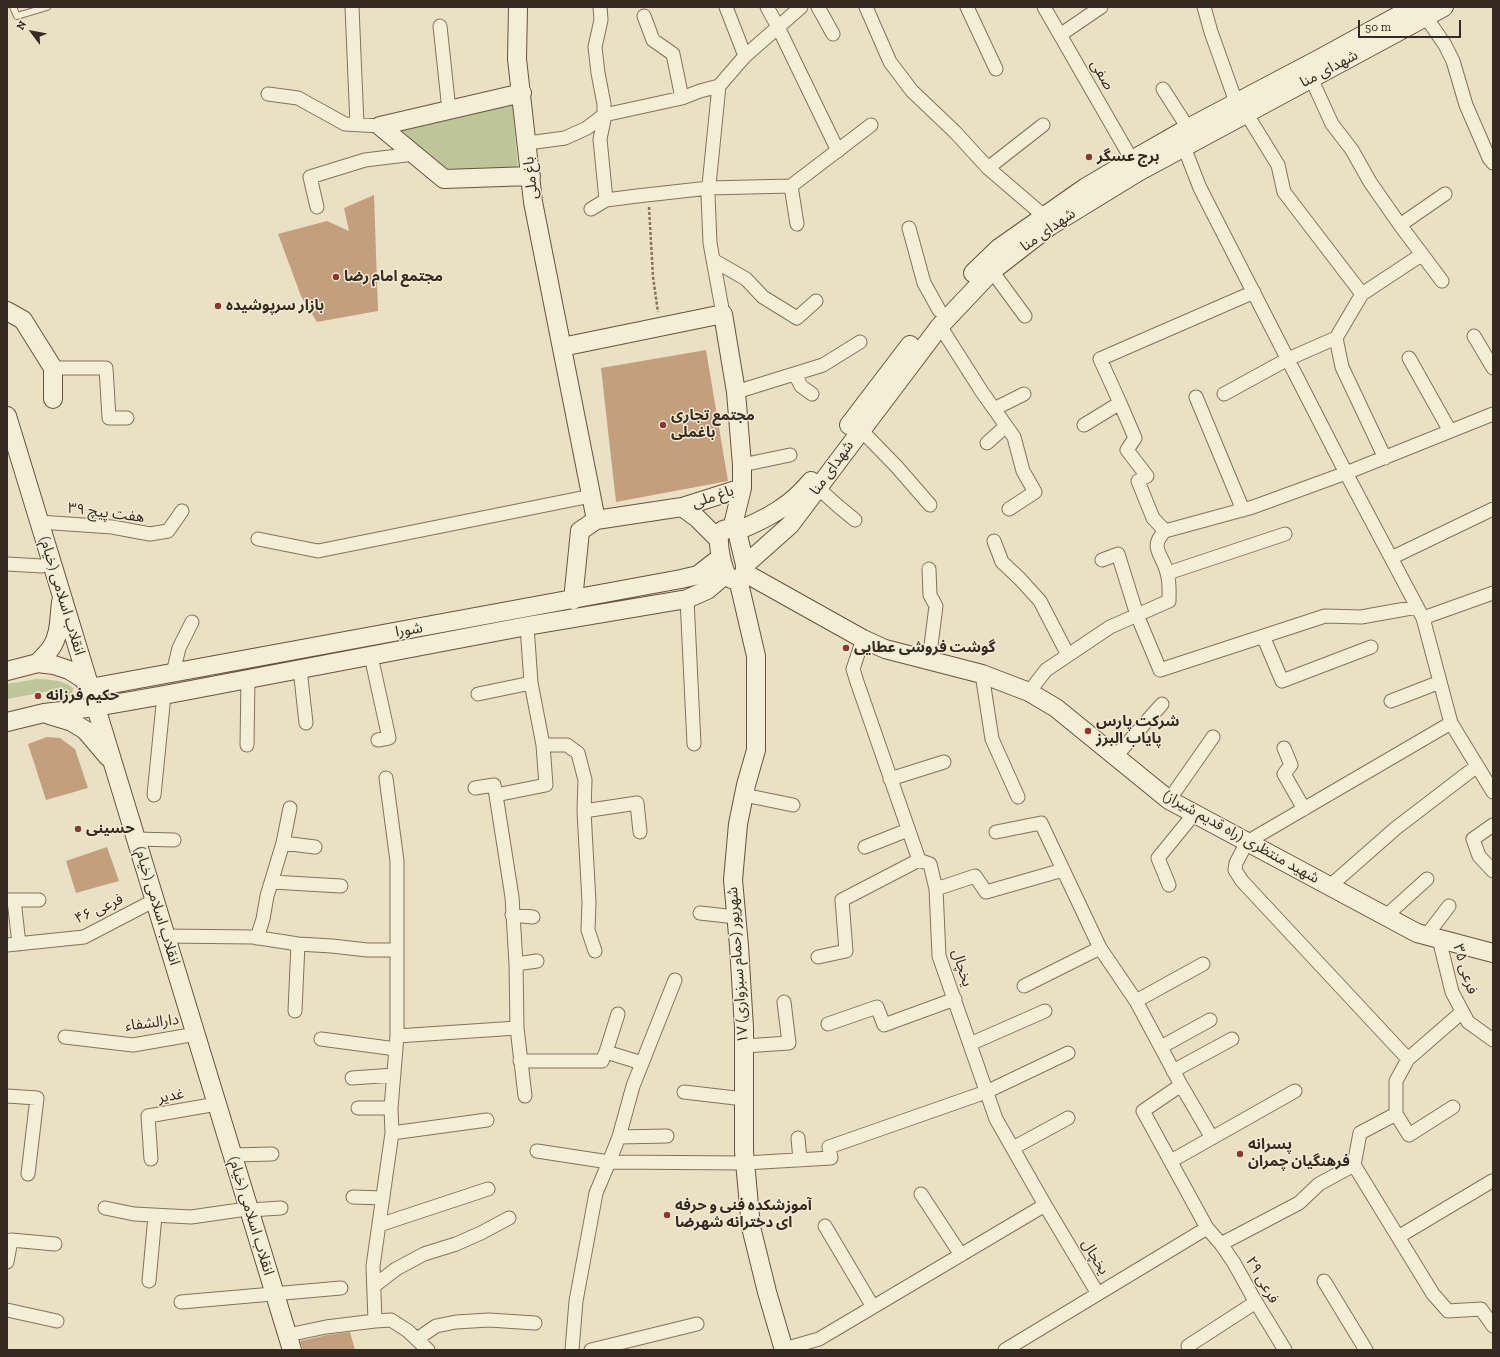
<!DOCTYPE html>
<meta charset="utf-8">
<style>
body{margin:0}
#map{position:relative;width:1500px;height:1357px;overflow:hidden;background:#eae1c4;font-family:"Zilla Slab",serif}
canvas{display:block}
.frame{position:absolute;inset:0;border:8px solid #342a1f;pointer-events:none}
.north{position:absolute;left:12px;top:12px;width:40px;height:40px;-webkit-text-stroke:3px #f2ebd3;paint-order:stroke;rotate:302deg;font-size:11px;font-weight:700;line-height:16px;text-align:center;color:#342a1f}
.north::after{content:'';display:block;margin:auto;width:14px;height:18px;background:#342a1f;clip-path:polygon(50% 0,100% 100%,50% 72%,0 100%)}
.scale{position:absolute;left:1358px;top:20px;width:103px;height:18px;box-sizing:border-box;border:2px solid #342a1f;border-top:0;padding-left:5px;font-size:12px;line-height:14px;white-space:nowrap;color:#342a1f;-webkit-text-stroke:3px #f2ebd3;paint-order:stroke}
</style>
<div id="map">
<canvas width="1500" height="1357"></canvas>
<div class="frame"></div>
<div class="north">N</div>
<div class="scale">50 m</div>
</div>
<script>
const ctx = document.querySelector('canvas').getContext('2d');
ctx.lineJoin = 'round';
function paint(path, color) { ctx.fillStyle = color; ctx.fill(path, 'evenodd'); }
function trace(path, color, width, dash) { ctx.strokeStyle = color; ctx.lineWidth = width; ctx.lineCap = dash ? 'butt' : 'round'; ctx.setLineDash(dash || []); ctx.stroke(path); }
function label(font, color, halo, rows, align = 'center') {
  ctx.font = font + ' "Zilla Slab","Noto Sans Arabic",serif'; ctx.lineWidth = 3; ctx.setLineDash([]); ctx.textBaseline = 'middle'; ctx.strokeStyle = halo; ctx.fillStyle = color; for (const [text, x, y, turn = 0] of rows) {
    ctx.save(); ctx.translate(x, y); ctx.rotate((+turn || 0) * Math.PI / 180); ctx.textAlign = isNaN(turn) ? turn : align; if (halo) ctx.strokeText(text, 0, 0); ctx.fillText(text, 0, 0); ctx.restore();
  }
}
paint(new Path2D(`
 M512,101L518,169L445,170L398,128Z
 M37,679C50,680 62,679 73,688L72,693L67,699L59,700V694L55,690L7,699V684Z`), '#bec699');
paint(new Path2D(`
 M374,195L378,311L317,322L301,296L278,234L327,221L349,231L344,208Z
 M706,350L728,481L616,502L601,368Z
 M47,737L60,738L75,749L88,788L46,800L28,744Z
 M107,847L119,881L76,893L66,861Z
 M350,1332L355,1350H303L300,1341L327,1335Z`), '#c49f7d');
const lane = new Path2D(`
 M13,7L17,16L47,7`);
const street = new Path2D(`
 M352,7L357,125
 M600,7L601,20L595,47L598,73L604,104V120L600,139L606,200
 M726,7L745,56
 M767,7L778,27L838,151
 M818,7L833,34
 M866,7L890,62L912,91L955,132L988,168L1044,216
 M967,7L996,69
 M1044,7L1132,160
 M1204,7L1211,32L1236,102
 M644,16L653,40L673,54L682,98
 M1426,17L1445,45L1453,61L1466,105L1489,158L1493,163
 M440,26L449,110
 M1060,35L1101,7
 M1311,78L1332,124L1352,150L1370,182L1400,225L1442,281
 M1163,89L1188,128
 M268,94L298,98L345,124L380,126
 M1246,113L1278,165L1284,192L1362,294
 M528,143L565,138L587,128L604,115L682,98L700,91L719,86
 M1184,147L1200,188L1346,473L1423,618L1451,723L1493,792
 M988,168L1043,125
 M791,186L797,224
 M317,207L310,177L365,160L414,154
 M591,209L606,200L637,196L709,188L791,186L871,125
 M1400,225L1445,194
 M909,228L924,283L939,310
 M713,260L746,279L763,297L797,318L816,301
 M992,271L1025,316
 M723,314L710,243L708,195L719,86L745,56L801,7
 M940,326L982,392L1014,437L1023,471L1035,492L1009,509
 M1474,336L1493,368
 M1336,338L1342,367L1385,458
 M1409,358L1450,431
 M53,368H106L109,418H127
 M795,374L801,386L812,394
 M736,392L823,365L860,342
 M1224,394L1288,359L1336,338L1362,294L1421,255
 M1196,397L1243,510
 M1120,403L1100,359L1254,292
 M994,409L1024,394
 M1084,425L1120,403L1135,438L1127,450L1147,476L1138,481L1153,518L1165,531
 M861,430L897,467L930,505
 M987,443L1006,426
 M742,465L790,455
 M818,488L838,506L855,520
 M39,522L112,527L150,534L168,531L182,511
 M258,539L318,551L591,496
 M994,541L1002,562L1020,579L1040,601L1068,655
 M1391,558L1493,509
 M1102,560L1118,554L1137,615L1160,670L1325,616L1361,617L1417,607
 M7,564L42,566
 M929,569L930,595L936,606L929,661
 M1168,573L1285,534
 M687,599L694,744
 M1423,618L1493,593
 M1263,636L1282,681L1371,647
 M863,639L853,669L857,682L919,860L930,864L936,889L939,956L996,1119L1045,1205L1098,1294
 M371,656L389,738L378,740
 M300,669L306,723
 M173,673L179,648L192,622
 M982,674L992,739L1018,797
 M1029,692L1046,670L1110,627L1169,601C1169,592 1170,582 1167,573C1163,554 1148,548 1165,531L1253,507L1346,473L1493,414
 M478,694L531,683
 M1391,701L1440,682
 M247,745L248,679
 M543,745H567L578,753L585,780L584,811L589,902L588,930L595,951
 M1284,748L1291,765L1284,774L1304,809
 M1116,756L1162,704
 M890,779L944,762
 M475,788L494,785L496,795L512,897L516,964L517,1028L525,1096
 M154,795L164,695
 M496,795L546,785L543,745L531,683L527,626
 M744,795L793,805
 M1169,800L1213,737
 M584,811L637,803L640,832
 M1493,825L1473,839L1479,856L1493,871
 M996,832L1041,823L1100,948L1136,1001L1181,1085L1143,1111L1207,1228L1221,1244L1234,1263L1254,1299L1285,1350
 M136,839L174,840
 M283,843L315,847
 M865,847L908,830
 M272,882L341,886
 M1169,885L1158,858L1194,814
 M1330,886L1396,828L1477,766
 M936,889L975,876L986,892L1063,870
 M7,900H39
 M14,900L19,944
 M700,913L736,917
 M512,915L533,917
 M1386,916L1427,879
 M166,936L253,937L298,944L332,946L367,950H397
 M1426,936L1449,906
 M257,938L263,919L267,896L283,843L290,808
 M1439,939L1452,992L1468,1022L1493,1040
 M7,945L84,937L155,900
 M818,957L846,951L842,900L919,860
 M516,964L537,961
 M1024,986L1100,948
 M1136,1001L1203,964
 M295,1011L298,944
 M828,1024L877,1007L884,1025L955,999
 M397,1036L517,1028
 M65,1037L133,1045L196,1034
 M321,1039L396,1049
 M970,1044L1045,1011
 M744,1046L789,1043L784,1002
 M1161,1047L1210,1020
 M606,1052L618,1014
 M1408,1059L1242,881L1235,870L1236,863L1247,842L1451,723
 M520,1061H602L606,1052L642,1063
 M1173,1071L1232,1039
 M352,1078L394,1075
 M1181,1085L1212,1138
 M684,1092L744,1099
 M7,1096L37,1098L28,1174
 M358,1108H391
 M1396,1114L1409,1135L1453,1107
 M392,1133L487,1120
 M619,1137L667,1136
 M798,1138L800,1160
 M1013,1148L1068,1118
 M537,1151L609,1162L619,1137L633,1086L675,980
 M233,1155L272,1154
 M151,1159L148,1116L217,1104
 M1171,1161L1295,1091
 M1354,1165L1433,1294L1448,1311L1481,1309L1493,1326
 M921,1194L961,1255
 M353,1197L383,1198
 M105,1208L134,1214L191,1217L240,1210
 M250,1210L281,1208
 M379,1225L488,1189
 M825,1226L873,1307
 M1398,1237L1492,1181
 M1221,1244L1299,1203L1319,1184L1354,1165L1360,1133L1396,1114V1081L1408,1059L1462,1012
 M7,1262L11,1240L55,1244
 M149,1281L155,1216
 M1324,1281L1366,1350
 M374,1286L396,1269L424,1254L456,1244L481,1233L509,1218
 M181,1302L341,1288
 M7,1310L57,1321
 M375,1321L373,1266L392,1133L391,1108L397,1036V861L386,778
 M288,1335L326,1327L375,1321L391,1320L408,1331L428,1350
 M417,1339L436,1326L456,1322L489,1320L535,1323
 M1188,1346L1256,1302
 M784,1349L819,1339L1045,1205
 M572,1350L576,1301L596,1193L609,1162L745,1163L831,1158L829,1147L986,1092L1068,1053
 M591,1350L697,1324
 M1005,1350L1207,1228`);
const secondary = new Path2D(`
 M518,7L517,59L533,202L596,520L682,507L742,488
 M380,126L444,179L531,176
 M380,126L522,93
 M973,273L999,248L1086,187L1132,160L1188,128L1319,59L1414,7
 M7,311L23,320L53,368V399
 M562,347L723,314L736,392L742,465V488L732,529
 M7,416L292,1350
 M849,425L910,345
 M682,507L697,518L719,540
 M728,529L737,531L745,565V573L738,579C735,579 732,580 729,578C723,574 716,539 720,533C722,530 725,529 728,529Z
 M737,531C766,519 791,506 811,481
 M745,565L790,525L940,326L992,271L1050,226L1138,172L1444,7
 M745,573L863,639L885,649L982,674L1029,692L1056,708L1169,800L1417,933L1493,953
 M738,579L756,656V750L746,785L738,824L733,880L739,946L744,1028V1151L751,1227L767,1292L784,1350
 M573,600L580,531L596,520
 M38,663C42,657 47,654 51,648C60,635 59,618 61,602
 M7,671L38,663L54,665L69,670L82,678L90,688L681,579L698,575L721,557
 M49,715L72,722L85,730L108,757
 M7,722L44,713L96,707L164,695L527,626L687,599L707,590L726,574`);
trace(lane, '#82735c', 8);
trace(street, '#82735c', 15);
trace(secondary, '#64543f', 20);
trace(new Path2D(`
 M649,207L653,277L658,312`), '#82735c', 2.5, [3, 2]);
trace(lane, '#f5eed6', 6);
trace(street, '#f5eed6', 13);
trace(secondary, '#f5eed6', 18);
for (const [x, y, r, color] of [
 [1089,157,4,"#8c3732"],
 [336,277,4,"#8c3732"],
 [218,306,4,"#8c3732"],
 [663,425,4,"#8c3732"],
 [846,648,4,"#8c3732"],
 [38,696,4,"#8c3732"],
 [1088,731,4,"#8c3732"],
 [78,829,4,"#8c3732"],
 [1240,1154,4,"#8c3732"],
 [667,1215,4,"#8c3732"]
]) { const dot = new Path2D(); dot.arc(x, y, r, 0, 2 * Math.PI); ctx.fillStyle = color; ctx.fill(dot); trace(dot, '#f2ebd3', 1.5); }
label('15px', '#342a1f', '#f2ebd3', [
 ["شهدای منا",1329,69,-28],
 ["صفی",1102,75,60],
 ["باغ ملی",531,178,-96],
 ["شهدای منا",1048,230,-35],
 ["شهدای منا",832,468,-54],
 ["باغ ملی",713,497,-18],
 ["هفت پیچ ۳۹",106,513,7],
 ["انقلاب اسلامی (خیام)",62,596,73],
 ["شورا",409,630,-10],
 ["شهید منتظری (راه قدیم شیراز)",1241,837,29],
 ["انقلاب اسلامی (خیام)",157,906,73],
 ["فرعی ۴۶",99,909,-25],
 ["۱۷ شهریور (حمام سبزواری)",738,965,-94],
 ["یخچال",962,968,73],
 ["فرعی ۳۵",1465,969,73],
 ["دارالشفاء",152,1023,-7],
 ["غدیر",171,1096,-10],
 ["انقلاب اسلامی (خیام)",251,1216,73],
 ["یخچال",1095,1257,59],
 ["فرعی ۲۹",1262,1280,60]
]);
label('bold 15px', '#342a1f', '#f2ebd3', [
 ["برج عسگر",1097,157],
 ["مجتمع امام رضا",344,277],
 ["بازار سرپوشیده",226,306],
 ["مجتمع تجاری",671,416],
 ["باغملی",671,433],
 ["گوشت فروشی عطایی",854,648],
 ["حکیم فرزانه",46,696],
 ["شرکت پارس",1096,722],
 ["پایاب البرز",1096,739],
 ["حسینی",86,829],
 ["پسرانه",1248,1145],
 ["فرهنگیان چمران",1248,1162],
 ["آموزشکده فنی و حرفه",675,1206],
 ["ای دخترانه شهرضا",675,1223]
], 'left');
</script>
